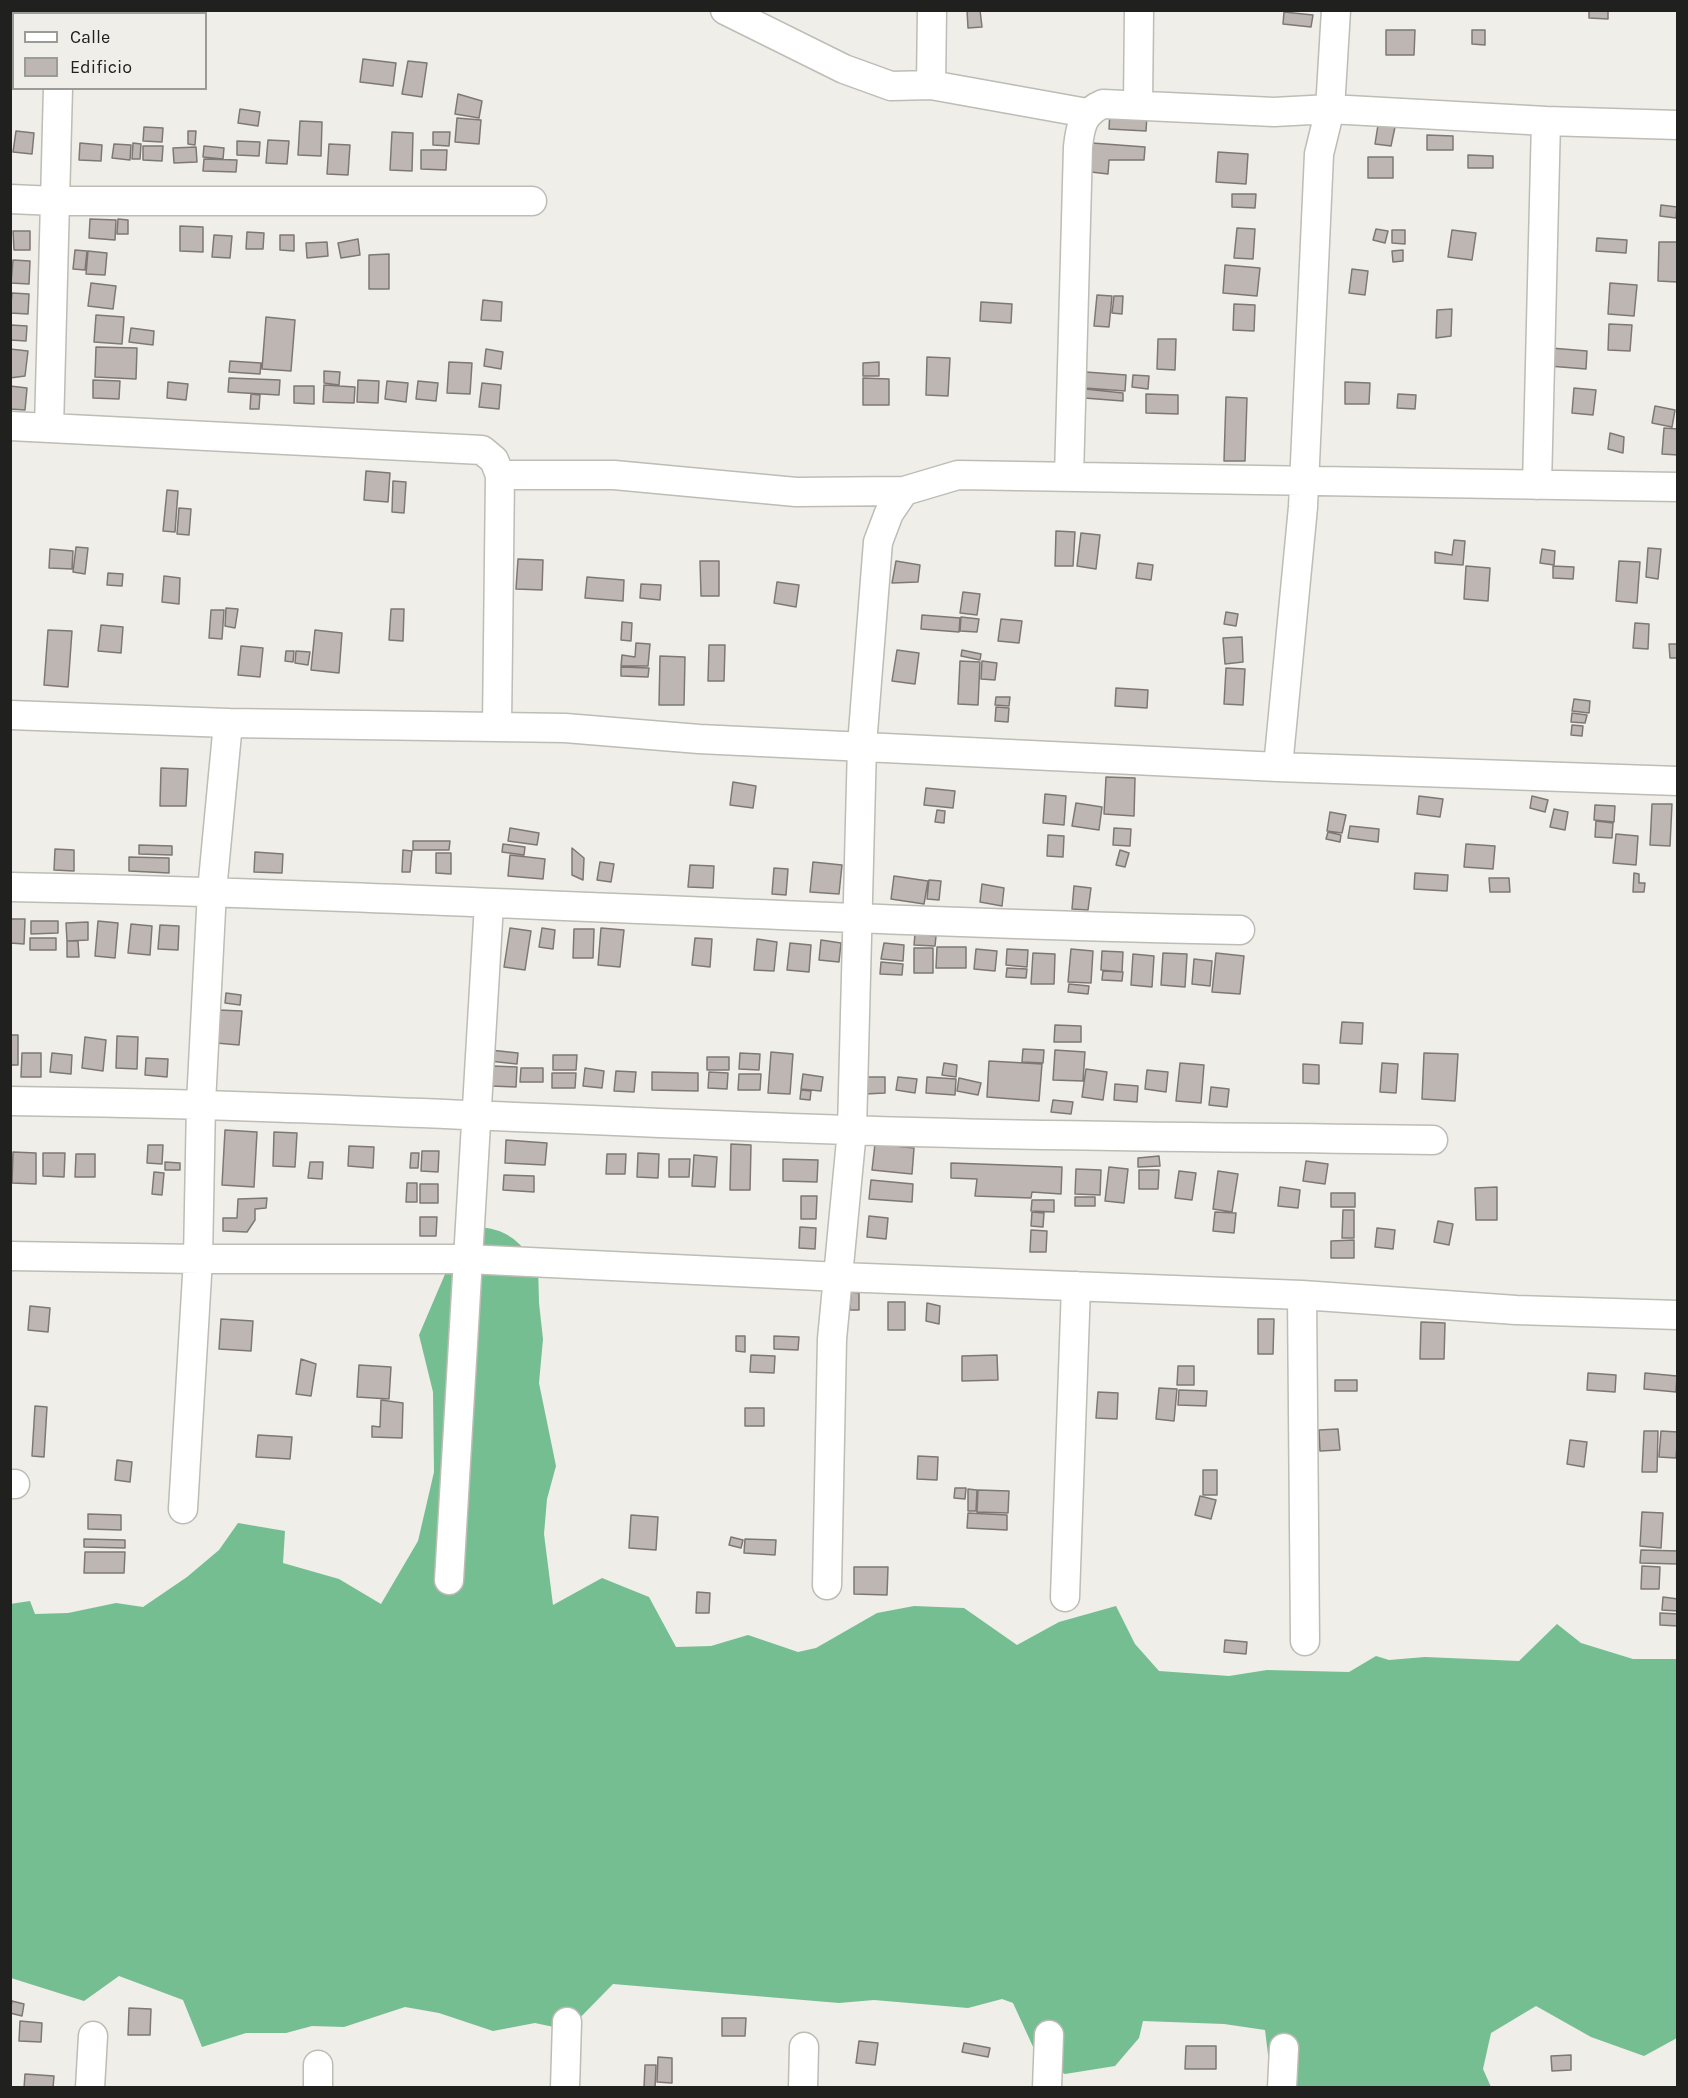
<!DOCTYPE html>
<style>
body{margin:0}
#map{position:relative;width:1688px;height:2098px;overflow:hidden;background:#efeee8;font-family:Karla,sans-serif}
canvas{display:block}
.frame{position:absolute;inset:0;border:12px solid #20201e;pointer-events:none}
.legend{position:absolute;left:12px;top:12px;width:195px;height:78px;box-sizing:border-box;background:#efeee8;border:2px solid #9c9c97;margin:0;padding:8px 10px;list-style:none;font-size:18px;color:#20201e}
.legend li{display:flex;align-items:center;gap:12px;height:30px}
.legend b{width:30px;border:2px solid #9c9c97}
</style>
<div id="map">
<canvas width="1688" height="2098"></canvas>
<div class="frame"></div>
<ul class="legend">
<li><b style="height:8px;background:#fff"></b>Calle</li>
<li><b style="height:16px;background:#bdb6b3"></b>Edificio</li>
</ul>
</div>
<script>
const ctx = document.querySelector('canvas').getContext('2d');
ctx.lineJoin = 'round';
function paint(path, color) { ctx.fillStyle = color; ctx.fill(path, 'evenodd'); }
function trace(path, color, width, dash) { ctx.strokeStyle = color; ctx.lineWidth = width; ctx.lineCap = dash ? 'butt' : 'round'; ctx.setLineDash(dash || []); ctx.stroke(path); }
paint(new Path2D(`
 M466,1225C508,1230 510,1233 538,1264L539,1303L543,1339L539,1383L556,1466L547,1499L544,1534L553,1605L602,1578L649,1597L676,1647L711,1646L748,1635L798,1652L816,1648L877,1613L914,1606L964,1608L1017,1645L1059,1622L1116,1606L1135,1644L1159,1671L1229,1676L1267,1670L1349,1672L1376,1656L1389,1660L1425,1657L1519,1661L1557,1624L1581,1643L1633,1659H1677V2038L1644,2056L1591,2037L1536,2006L1491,2033L1483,2069L1491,2087H1272L1265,2030L1224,2024L1143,2021L1139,2038L1115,2066L1065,2074L1040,2062L1013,2003L1002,1999L968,2008L874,2000L839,2003L613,1984L568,2030L535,2023L493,2031L439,2013L405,2007L344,2027L312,2026L286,2033H246L202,2047L183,2000L119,1976L84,2001L11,1978L10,1604L30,1601L35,1614L68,1613L116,1603L143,1607L187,1577L219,1550L238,1523L285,1531L283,1563L339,1579L381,1604L418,1541L434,1472L433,1392L419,1335Z`), '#75be91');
const building = new Path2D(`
 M967,10H980L982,27L968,28Z
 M1589,10H1608V19L1589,18Z
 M1284,12L1313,15L1311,27L1283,24Z
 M1386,30H1415L1414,55H1386Z
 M1472,30H1485V45L1472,44Z
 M363,59L396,63L393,86L360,82Z
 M408,61L427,63L422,97L402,94Z
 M458,94L482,101L479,118L455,114Z
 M240,109L260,112L258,126L238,123Z
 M1110,112L1147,115L1146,131L1109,129Z
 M457,118L481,120L479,144L455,142Z
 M300,121L322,122L321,156L298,155Z
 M1378,125L1395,127L1391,146L1375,144Z
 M144,127L163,128L162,142L143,141Z
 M16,131L34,133L32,154L13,152Z
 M188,131H196L195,145L188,144Z
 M392,132L413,133L412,171L390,170Z
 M433,132H450L449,146L433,145Z
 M1427,135L1453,136V150H1427Z
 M268,140L289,141L287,164L266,163Z
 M237,141L260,142L259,156L237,155Z
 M80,143L102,145L101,161L79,160Z
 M133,143L141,144L140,159H132Z
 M1092,143L1145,147L1144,160H1109L1108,174L1091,172Z
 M114,144L131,145L130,160L112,158Z
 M329,144L350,145L348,175L327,174Z
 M143,146H163L162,161L143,160Z
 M204,146L224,148L223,159L203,157Z
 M196,147L197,162L174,163L173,148Z
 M421,150H447L446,170L421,169Z
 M1218,152L1248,154L1246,184L1216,182Z
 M1468,155L1493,156V168H1468Z
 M1368,157H1393V178H1368Z
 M204,159L237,160L236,172L203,171Z
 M1232,194H1256L1255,208L1232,207Z
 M1661,205L1677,207L1676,218L1660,216Z
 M90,219L116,220L115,240L89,238Z
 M118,219L128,220V234H117Z
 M180,226L203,227V252L180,251Z
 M1237,228L1255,229L1253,259L1234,258Z
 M1376,229L1388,231L1385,243L1373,240Z
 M1392,230H1405V244L1392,243Z
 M1452,230L1476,233L1472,260L1448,257Z
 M13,231H30V250H14Z
 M247,232L264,233L263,249H246Z
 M214,235L232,236L230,258L212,257Z
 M280,235H294V251L280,250Z
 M1597,238L1627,240L1626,253L1596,251Z
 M358,239L360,255L341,258L338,243Z
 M327,242L328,256L307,258L306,243Z
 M1659,242H1678L1677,282L1658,281Z
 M75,250L87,251L85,270L73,269Z
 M1403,250V261L1393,262L1392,251Z
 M88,251L107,253L105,275L86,274Z
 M389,254V289H369V255Z
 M13,260L30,261L29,284L11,283Z
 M1225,265L1260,268L1257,296L1223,293Z
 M1352,269L1368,271L1365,295L1349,293Z
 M91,283L116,286L113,309L88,306Z
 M1610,283L1637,285L1634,316L1608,314Z
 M12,293L29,294L28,314L10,313Z
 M1097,295L1112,296L1109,327L1094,326Z
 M1114,296H1123L1122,314L1112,313Z
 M483,300L502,302L501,321L481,320Z
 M981,302L1012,304L1011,323L980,321Z
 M1234,304L1255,305L1254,331L1233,330Z
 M1452,309L1451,336L1436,338L1437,310Z
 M96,315L124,317L122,344L94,342Z
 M266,317L295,320L291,371L262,369Z
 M1609,324L1632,325L1630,351L1608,350Z
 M11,325L27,326L26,341L10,340Z
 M131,328L154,331L153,345L129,342Z
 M1158,339H1176L1175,370L1157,369Z
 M96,347L137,348L136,379L95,377Z
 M1551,348L1587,351L1586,369L1549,366Z
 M10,349L28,351L25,376L10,378Z
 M486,349L503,352L501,369L484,366Z
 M927,357L950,358L948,396L926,395Z
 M230,361L261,363L260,374L229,372Z
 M449,362L472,363L470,394L447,393Z
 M879,362V376H863V363Z
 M324,371L340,372L339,385L324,383Z
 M1086,372L1126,375L1125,391L1085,388Z
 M1133,375L1149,376L1148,389L1132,387Z
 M229,378L280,380L279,395L228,392Z
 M863,378L889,379V405H863Z
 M93,380L120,381L119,399L93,398Z
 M358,380L379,381L378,403L357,402Z
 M387,381L408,383L406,402L385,399Z
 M418,381L438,383L436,401L416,399Z
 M168,382L188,384L186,400L167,398Z
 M1345,382L1370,383L1369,404H1345Z
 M482,383L501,385L499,409L479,407Z
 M324,385L355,387L354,403L323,402Z
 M10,386L27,388L25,410L10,409Z
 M294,386H314V404L294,403Z
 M1574,388L1596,390L1593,415L1572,413Z
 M1085,389L1123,393V401L1084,398Z
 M251,394L260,395L259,409H250Z
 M1146,394L1178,395V414L1146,413Z
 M1398,394L1416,395L1415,409L1397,408Z
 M1226,397L1247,398L1245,461H1224Z
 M1655,406L1675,410L1672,427L1652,423Z
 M1664,428L1678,429V455L1662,454Z
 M1610,433L1624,437L1623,453L1608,449Z
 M366,471L390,473L388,502L364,500Z
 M393,481L406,482L404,513L392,512Z
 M167,490L178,491L175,532L163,531Z
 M179,508L191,509L189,535L177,534Z
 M1056,531L1075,532L1073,566H1055Z
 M1081,533L1100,535L1096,569L1077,566Z
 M1454,540L1465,541L1463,565L1435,563V552L1452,555Z
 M76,547L88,548L85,574L73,572Z
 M1648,548L1661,549L1658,579L1646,577Z
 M50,549L73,551L72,569L49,568Z
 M1542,549L1555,551L1554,565L1540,563Z
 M518,559L543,560L542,590L516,589Z
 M700,561H719V596H701Z
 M896,561L920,565L918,582L892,583Z
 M1619,561L1640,562L1637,603L1616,601Z
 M1138,563L1153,565L1151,580L1136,578Z
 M1466,566L1490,568L1488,601L1464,599Z
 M1553,566L1574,567L1573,579L1553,578Z
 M108,573L123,574L122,586L107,585Z
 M164,576L180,578L179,604L162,602Z
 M587,577L624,580L623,601L585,598Z
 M777,582L799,585L796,607L774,603Z
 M641,584L661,585L660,600L640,598Z
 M963,592L980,594L977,615L960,613Z
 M226,608L238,609L235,628L225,626Z
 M391,609H404L403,641L389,640Z
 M211,610H224L222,639L209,638Z
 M1226,612L1238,614L1236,626L1224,624Z
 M922,615L960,618L959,632L921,629Z
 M961,617L979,619L977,632L960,631Z
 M1001,619L1022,621L1019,643L998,641Z
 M622,622L632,623L631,641L621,640Z
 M1635,623L1649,624L1648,649L1633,648Z
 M101,625L123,627L121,653L98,651Z
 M48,630L72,631L68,687L44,685Z
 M315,630L342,633L339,673L311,670Z
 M1242,637L1243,662L1225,664L1223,638Z
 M636,643L650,644L648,666H621L622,655L635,657Z
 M1669,644H1678V658H1670Z
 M709,645H725L724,681H708Z
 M241,646L263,648L260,677L238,675Z
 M897,650L919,653L915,684L892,681Z
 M962,650L981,654L980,660L961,656Z
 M286,651H294L293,662L285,661Z
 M296,651L310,652L308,665L295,663Z
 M660,656L685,657L684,705H659Z
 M960,661L980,662L978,705L958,704Z
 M982,661L997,663L995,680L981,679Z
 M621,667L649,668L648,677L621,676Z
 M1226,668L1245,669L1243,705L1224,704Z
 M1116,688L1148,690L1147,708L1115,706Z
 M996,697H1010L1009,706L995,705Z
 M1574,699L1590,701L1589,713L1572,711Z
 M996,707L1009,708L1008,722L995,721Z
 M1572,713L1587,715L1585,723L1571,722Z
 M1572,725L1583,726L1582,736L1571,735Z
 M161,768L188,769L186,806H160Z
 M1106,777L1135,778L1134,816L1104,814Z
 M733,782L756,786L753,808L730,805Z
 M926,788L955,791L953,808L924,805Z
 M1045,794L1066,796L1064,825L1043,823Z
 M1419,796L1443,799L1440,817L1417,814Z
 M1532,796L1548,800L1545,812L1530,808Z
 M1076,803L1102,807L1099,830L1072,826Z
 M1652,804H1672L1670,846L1650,845Z
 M1595,805L1615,806L1614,822L1594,820Z
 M1554,809L1568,812L1565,830L1550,827Z
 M937,810L945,811L944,823L935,822Z
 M1330,812L1346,815L1342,833L1327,831Z
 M1596,821L1613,823L1612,838L1595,837Z
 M1350,826L1379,829L1378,842L1348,838Z
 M510,828L539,833L537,845L508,841Z
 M1114,828L1131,829L1130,846L1113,845Z
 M1328,832L1341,835L1340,842L1326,839Z
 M1616,834L1638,836L1636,865L1613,863Z
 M1048,835L1064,836L1063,857L1047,856Z
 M413,841H450L449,850H413Z
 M503,844L525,847L524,855L502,852Z
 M1466,844L1495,846L1493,869L1464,867Z
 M139,845L172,846V855L139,854Z
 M572,848L584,858L583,880L572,875Z
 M55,849L74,850V871L54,870Z
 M403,850L412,851L410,872H402Z
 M1120,850L1129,853L1125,867L1116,865Z
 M255,852L283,854L282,873L254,872Z
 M436,853H451V874L436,873Z
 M510,855L545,859L543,879L508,876Z
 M129,857L169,858V873L129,871Z
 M600,862L614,864L611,882L597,880Z
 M813,862L842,865L839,894L810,892Z
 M690,865L714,866L713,888L688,887Z
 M774,868L788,869L786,895L772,894Z
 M1415,873L1448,875L1447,891L1414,889Z
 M1634,873L1639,874V883H1645L1644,892H1633Z
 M894,876L928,881L924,904L891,899Z
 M1489,878H1509L1510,892H1490Z
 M929,880L941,881L939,900L927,899Z
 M982,884L1004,888L1002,906L980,902Z
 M1074,886L1091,888L1088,910L1072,909Z
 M10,919H25L24,944L10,943Z
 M31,921H58V933L31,934Z
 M98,921L118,923L115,958L95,956Z
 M88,922V940L67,941L66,923Z
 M131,924L152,926L150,955L128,953Z
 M160,925L179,926L178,950L158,949Z
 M510,928L531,931L525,970L504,967Z
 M542,928L555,930L553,949L539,947Z
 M601,928L624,930L620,967L598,965Z
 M574,929H594L593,958H573Z
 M915,934L936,936L935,946L914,945Z
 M30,938H56V950H30Z
 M695,938L712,939L710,967L692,965Z
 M757,939L777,942L774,971L754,970Z
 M821,940L841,943L839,962L819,960Z
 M67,941H78L79,957H67Z
 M790,943L811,945L809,972L787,970Z
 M884,943L904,945L903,961L881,959Z
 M937,947H966V968H936Z
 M914,948H933V973H914Z
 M976,949L997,951L995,971L974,969Z
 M1007,949L1028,950L1027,967L1006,965Z
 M1071,949L1093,951L1091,983L1068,982Z
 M1102,951L1123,952L1122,972L1101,970Z
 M1033,953L1055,954L1054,984H1031Z
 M1163,953L1187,954L1185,987L1161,985Z
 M1216,953L1244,956L1240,994L1212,992Z
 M1133,954L1154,956L1152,987L1131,985Z
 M1194,959L1212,961L1210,986L1192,984Z
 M881,962L903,964L902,975L880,974Z
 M1007,968L1027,969L1026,978L1006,977Z
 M1103,971L1123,972L1122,981L1102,980Z
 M1069,984L1089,986L1088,994L1068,992Z
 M226,993L241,995L240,1005L225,1003Z
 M219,1010L242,1011L239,1045L216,1043Z
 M1342,1022L1363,1023L1362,1044L1340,1043Z
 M1055,1025L1081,1026V1042H1054Z
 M10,1035H18V1065H10Z
 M117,1036L138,1037L137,1069L116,1068Z
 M85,1037L106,1040L103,1071L82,1068Z
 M1023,1049L1044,1050L1043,1063L1022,1062Z
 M490,1050L518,1053L517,1064L489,1061Z
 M1055,1050L1085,1052L1083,1081L1053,1080Z
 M771,1052L793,1054L790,1094L768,1093Z
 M22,1053H41V1077H21Z
 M52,1053L72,1055L71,1074L50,1072Z
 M740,1053L760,1054L759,1070L739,1069Z
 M1424,1053L1458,1054L1455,1101L1422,1099Z
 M553,1055H577L576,1070H553Z
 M707,1057H729V1070H707Z
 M146,1058L168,1059L167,1077L145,1075Z
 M989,1061L1042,1064L1039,1101L987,1097Z
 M944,1063L957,1065L956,1077L942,1075Z
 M1180,1063L1204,1065L1201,1103L1176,1101Z
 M1382,1063L1398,1064L1396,1093L1380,1092Z
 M1303,1064L1319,1065V1084L1303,1083Z
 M493,1066L517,1067L516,1087L491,1086Z
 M521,1068H543V1082H520Z
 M585,1068L604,1071L602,1088L583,1086Z
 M1086,1069L1107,1072L1103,1100L1082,1097Z
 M1147,1070L1168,1072L1166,1092L1145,1089Z
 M616,1071L636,1072L634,1092L614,1091Z
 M652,1072L698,1073V1091L652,1090Z
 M709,1072L728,1073L727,1089L708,1088Z
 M552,1073H576L575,1088H552Z
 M739,1074H761L760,1090H738Z
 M803,1074L823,1077L821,1091L801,1089Z
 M865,1077H885V1093L865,1094Z
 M898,1077L917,1079L915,1093L896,1090Z
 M927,1077L956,1079L955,1095L926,1093Z
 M959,1078L981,1083L978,1095L957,1091Z
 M1115,1084L1138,1086L1137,1102L1114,1100Z
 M1211,1087L1229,1089L1227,1107L1209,1105Z
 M801,1090L811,1091L810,1100L800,1099Z
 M1053,1100L1073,1102L1071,1114L1051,1112Z
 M225,1130L257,1132L254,1187L222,1185Z
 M274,1132L297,1133L295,1167L273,1166Z
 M506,1140L547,1143L545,1165L505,1163Z
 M731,1144L751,1145L750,1190H730Z
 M875,1144L914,1148L912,1174L872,1170Z
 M148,1145H163L162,1164L147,1163Z
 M349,1146L374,1147L373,1168L348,1166Z
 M422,1151H439L438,1172L421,1171Z
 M13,1152L36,1153V1184L12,1183Z
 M43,1153H65L64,1177L43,1176Z
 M411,1153H419L418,1168H410Z
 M638,1153L659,1154L658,1178L637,1177Z
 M76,1154H95V1177H75Z
 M607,1154H626L625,1174H606Z
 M694,1155L717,1157L715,1187L692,1186Z
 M1159,1156L1160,1166L1138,1167V1158Z
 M669,1159H690L689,1177H669Z
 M783,1159L818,1160L817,1182L783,1181Z
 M1306,1161L1328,1164L1325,1184L1303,1181Z
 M165,1162L180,1163V1170H165Z
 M310,1162H323L322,1179L308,1178Z
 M951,1163L1062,1167L1061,1194L1032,1192L1031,1198L975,1196L977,1179L951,1178Z
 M1109,1167L1128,1169L1124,1203L1105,1201Z
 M1076,1169L1101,1170L1100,1195L1075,1194Z
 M1139,1170H1159L1158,1189H1139Z
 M1179,1171L1196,1173L1192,1200L1175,1198Z
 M1218,1171L1238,1174L1232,1212L1213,1209Z
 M154,1172L164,1173L162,1195L152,1194Z
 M504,1175L534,1176V1192L503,1190Z
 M871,1180L913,1184L912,1202L869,1199Z
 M407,1183H417V1202H406Z
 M420,1184H438V1203H420Z
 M1280,1187L1300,1190L1298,1208L1278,1206Z
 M1497,1187V1220H1476L1475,1188Z
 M1331,1193H1355V1207H1331Z
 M801,1196H817L816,1219H801Z
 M1075,1197H1095V1206H1075Z
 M267,1198L266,1208L255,1209V1220L247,1232L223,1231V1218H237L238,1199Z
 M1032,1200H1054V1212L1031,1211Z
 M1343,1210H1354V1238H1342Z
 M1032,1212L1044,1213L1043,1227L1031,1226Z
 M1215,1212L1236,1213L1234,1233L1213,1231Z
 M869,1216L888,1218L886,1239L867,1237Z
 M420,1217H437L436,1236H420Z
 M1438,1221L1453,1224L1449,1245L1434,1242Z
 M800,1227L816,1228L815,1249L799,1248Z
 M1377,1228L1395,1230L1393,1249L1375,1247Z
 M1031,1230L1047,1231L1046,1252H1030Z
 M1354,1240V1258H1331V1241Z
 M851,1292L859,1293V1310H850Z
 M888,1302H905V1330H888Z
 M927,1303L940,1306L939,1324L926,1321Z
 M30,1306L50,1308L48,1332L28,1330Z
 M221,1319L253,1321L251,1351L219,1349Z
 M1258,1319H1274L1273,1354H1258Z
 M1421,1322L1445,1323L1444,1359H1420Z
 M736,1336H745V1352L736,1351Z
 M774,1336L799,1337L798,1350L774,1349Z
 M751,1355L775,1356L774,1373L750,1372Z
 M997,1355L998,1380L962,1381V1356Z
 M301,1359L316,1364L311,1396L296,1394Z
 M359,1365L391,1367L389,1399L357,1397Z
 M1178,1366H1194V1385H1177Z
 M1588,1373L1616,1375L1615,1392L1587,1390Z
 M1645,1373L1677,1376L1676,1392L1644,1389Z
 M1335,1380H1357V1391H1335Z
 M1159,1388L1177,1389L1174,1421L1156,1419Z
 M1179,1390L1207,1391L1206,1406L1178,1405Z
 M1098,1392L1118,1393L1117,1419L1096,1418Z
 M381,1400L403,1403L402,1438L372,1437V1426L380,1427Z
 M35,1406L47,1407L44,1457L32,1456Z
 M745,1408H764V1426H745Z
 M1338,1429L1340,1450L1320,1451L1319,1430Z
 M1644,1431H1658L1657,1472H1642Z
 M1661,1431L1678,1432L1676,1458L1659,1457Z
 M258,1435L292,1437L290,1459L256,1457Z
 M1570,1440L1587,1442L1584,1467L1567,1464Z
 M918,1456L938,1457L937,1480L917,1479Z
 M117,1460L132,1462L130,1482L115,1480Z
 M1203,1470H1217V1495H1203Z
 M955,1488H966L965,1499L954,1498Z
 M968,1489L977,1490L976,1511H968Z
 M978,1490L1009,1491L1008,1513L977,1512Z
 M1200,1496L1216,1500L1211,1519L1195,1515Z
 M1642,1512L1663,1513L1661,1548L1640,1546Z
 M968,1513L1007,1515V1530L967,1528Z
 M88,1514L121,1515V1530L88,1529Z
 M631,1515L658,1517L656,1550L629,1548Z
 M731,1537L743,1540L741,1548L729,1545Z
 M84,1539L125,1540V1548L84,1547Z
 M745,1539L776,1540L775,1555L744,1553Z
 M1641,1550L1678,1551V1564L1640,1563Z
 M85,1552H125L124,1573H84Z
 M1642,1566L1660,1567L1659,1589H1641Z
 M854,1567H888L887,1595L854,1594Z
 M697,1592L710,1593L709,1613H696Z
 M1663,1597L1678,1599V1611L1662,1610Z
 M1660,1613L1678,1614V1626L1660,1625Z
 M1225,1640L1247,1642L1246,1654L1224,1652Z
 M12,2001L24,2004L22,2016L10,2013Z
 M129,2008L151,2009L150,2035H128Z
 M722,2018H746L745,2036H722Z
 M20,2021L42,2023L41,2042L19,2041Z
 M859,2041L878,2043L875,2065L856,2063Z
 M964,2043L990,2048L988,2057L962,2052Z
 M1186,2046H1216V2069H1185Z
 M1571,2055V2070L1552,2071L1551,2056Z
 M658,2057L672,2058V2083L657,2082Z
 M645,2065H656L655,2088H644Z
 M25,2074L54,2076L53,2088H24Z`);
paint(building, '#bdb6b3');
trace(building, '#7e7875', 1.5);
const minor = new Path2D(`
 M725,10L844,69L891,86L931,85
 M932,10L931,85L1087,113
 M61,14V10
 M1138,105L1139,10
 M10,199L55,201H532
 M10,426L482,450L494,460L500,475L497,726
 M49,428L58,88
 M500,475H614L796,492L904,491
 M1069,477L1078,147C1080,127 1083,112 1103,104L1274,112L1330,109L1546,121L1678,125
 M1537,485L1546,121
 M10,715L228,723L565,728L699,739L1278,767L1678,781
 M1278,767L1303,507L1319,154L1330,109L1336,10
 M10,887C421,895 830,922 1240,930
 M10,1101C289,1104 568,1121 847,1130C1042,1137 1238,1137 1433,1140
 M10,1256L198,1259H467L840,1277L1302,1295L1516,1310L1678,1315
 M1302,1295L1305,1641
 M10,1484H15
 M183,1509L198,1259L201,1103L212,891L228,723
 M449,1580L489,904
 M827,1585L832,1339L852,1130L862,745L878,542L889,513L904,491L958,475L1678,487
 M1065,1597L1076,1286
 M90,2088L93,2036
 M318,2088V2065
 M565,2088L567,2022
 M803,2088L804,2047
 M1047,2088L1049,2035
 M1282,2088L1284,2048`);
trace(minor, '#bdbcb5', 31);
trace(minor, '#fff', 28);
</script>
